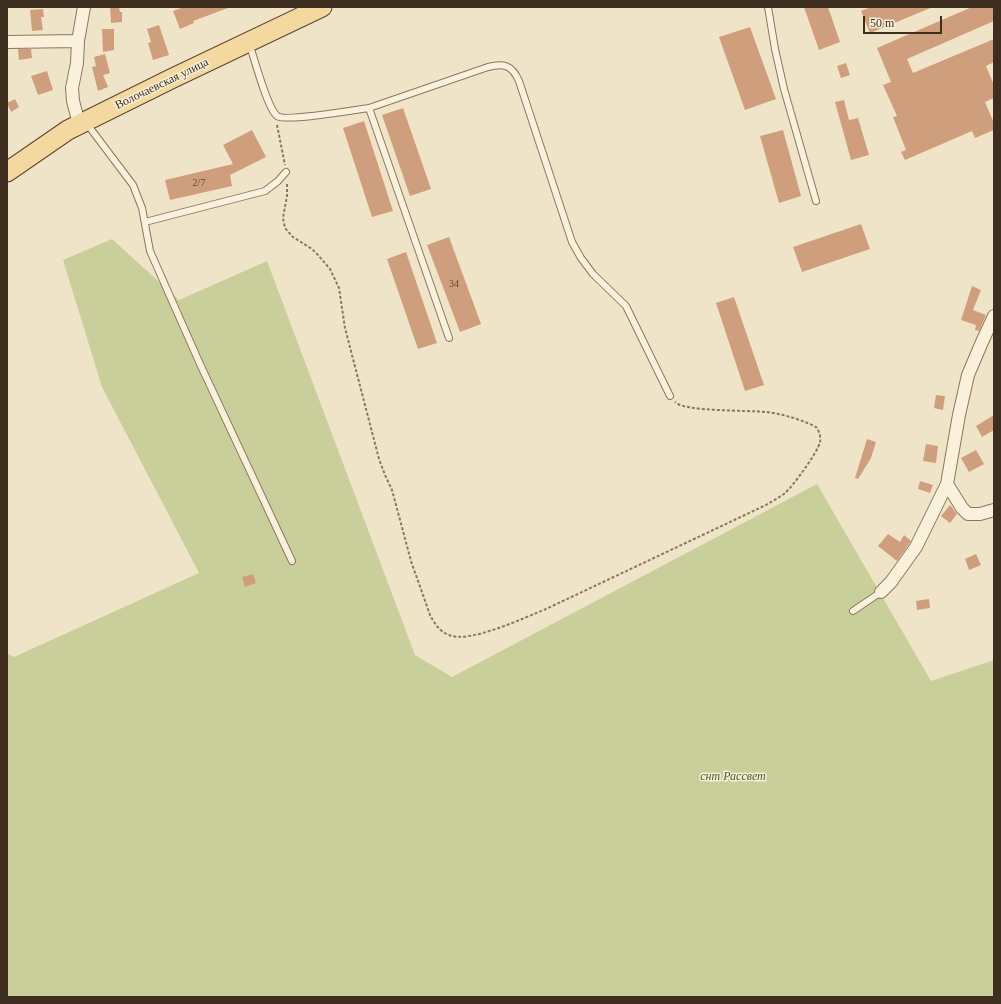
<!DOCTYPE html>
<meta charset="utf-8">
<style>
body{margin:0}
#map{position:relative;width:1001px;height:1004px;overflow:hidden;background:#f0e4c8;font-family:Georgia,serif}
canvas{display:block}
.frame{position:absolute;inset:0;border:8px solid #3d2e20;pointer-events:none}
.scale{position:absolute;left:863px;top:16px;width:79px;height:18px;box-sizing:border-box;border:2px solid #3d2e20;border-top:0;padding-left:5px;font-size:12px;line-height:14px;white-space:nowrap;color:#3d2e20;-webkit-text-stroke:3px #f7eed8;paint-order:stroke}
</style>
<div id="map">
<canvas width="1001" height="1004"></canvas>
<div class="frame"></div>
<div class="scale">50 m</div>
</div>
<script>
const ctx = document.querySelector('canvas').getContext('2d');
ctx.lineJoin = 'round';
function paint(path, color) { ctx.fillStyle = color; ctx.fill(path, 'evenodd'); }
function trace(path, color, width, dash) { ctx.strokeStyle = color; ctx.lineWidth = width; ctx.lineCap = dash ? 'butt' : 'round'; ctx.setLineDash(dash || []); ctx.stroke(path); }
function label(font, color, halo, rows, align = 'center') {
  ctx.font = font + ' Georgia,serif'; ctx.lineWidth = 3; ctx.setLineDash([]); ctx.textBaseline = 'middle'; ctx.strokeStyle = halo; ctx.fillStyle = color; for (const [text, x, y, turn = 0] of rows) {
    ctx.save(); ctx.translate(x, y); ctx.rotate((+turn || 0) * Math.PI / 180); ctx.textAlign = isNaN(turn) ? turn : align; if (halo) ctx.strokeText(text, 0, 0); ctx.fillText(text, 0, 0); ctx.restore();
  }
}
paint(new Path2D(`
 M112,239L179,300L267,261L415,655L452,677L817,484L931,681L994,660V997H7V653L14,657L199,573L102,387L63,260Z`), '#c9cf9b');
paint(new Path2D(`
 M110,7H119L120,12H122V22L111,23Z
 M184,7H228V8L193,21L194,23L180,29L173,11Z
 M804,7H828L840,42L819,50Z
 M871,7H933L870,33L861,11Z
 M972,7H992L994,10V21L907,59L913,73L994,39V62L986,66L994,85V98L985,102L994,123V130L975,138L972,131L905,160L901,152L906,150L893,117L897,116L883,85L891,82L877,48Z
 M43,9L44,17H41L43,30L32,31L30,10Z
 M159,25L169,55L153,60L148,43L151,42L147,29Z
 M750,27L776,99L745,110L719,37Z
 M102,29H114V50L103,52Z
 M18,49H31L32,58L19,60Z
 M105,54L110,73L103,75L108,87L98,91L92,67L96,66L94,57Z
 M846,63L850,75L841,78L837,66Z
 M47,71L53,90L38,95L31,76Z
 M15,99L19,107L11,112L7,103Z
 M844,100L849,120L858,118L869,155L851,160L835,102Z
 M403,108L431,189L410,196L382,115Z
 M364,121L393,211L372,217L343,128Z
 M252,130L266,157L230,175L232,186L170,200L165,180L233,164L223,145Z
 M783,130L801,196L779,203L760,136Z
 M861,224L870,249L802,272L793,247Z
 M449,237L481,324L460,332L427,245Z
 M406,252L437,343L418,349L387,259Z
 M972,286L981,290L973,310L986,315L979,331L975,330L976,325L961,320Z
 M734,297L764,385L745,391L716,303Z
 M936,395L945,396L943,410L934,408Z
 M994,415V430L982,437L976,426Z
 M867,439L876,442L871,458L858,479L855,478Z
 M926,444L938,446L936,463L923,461Z
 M976,450L984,464L969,472L961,458Z
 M920,481L933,485L930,493L918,489Z
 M950,505L957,514L950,523L941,516Z
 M888,534L900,542L904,535L911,541L897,561L878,546Z
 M976,554L981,565L969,570L965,559Z
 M253,574L256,583L245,587L242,577Z
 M929,599L930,608L917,610L916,601Z`), '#cf9f7d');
const lane = new Path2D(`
 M768,7L775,49L784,89L816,201
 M249,43C254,57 267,108 277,116C285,122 355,110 369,108L449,338
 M369,108L488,67C504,63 512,65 519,81L572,242L581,258L593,274L626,306L670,396
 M87,124L133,185L142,208L150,251L200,364L292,561
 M145,222L265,191L278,181L286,172
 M853,611L881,592`);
const street = new Path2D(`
 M7,42L78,41
 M79,124L73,101L72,88L77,63L78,41L84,7
 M947,484L962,508L968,514H980L994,510
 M881,592L891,582L916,547L947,484L959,415L968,375L982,342L994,316`);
const primary = new Path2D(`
 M7,172L68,130L173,78L322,7`);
trace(lane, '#8d765c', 8);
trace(street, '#8d765c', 14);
trace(primary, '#5b4430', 21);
trace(new Path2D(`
 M277,125L285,165
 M287,184V196L283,218L285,228L293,237L312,249L318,255L330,269L339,288L345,328L379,459L385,475L392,490L411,561L430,615C434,623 440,632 449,635C469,644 526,617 546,609L766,505C772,501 779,498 785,493C793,486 818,452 820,442C821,436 819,431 816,427C800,419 783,414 766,412C749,410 684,412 675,402`), '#8d765c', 2, [3, 2]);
trace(lane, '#faf1dc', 6);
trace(street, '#faf1dc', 12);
trace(primary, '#f3d9a0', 19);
label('10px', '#624a37', null, [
 ["2/7",199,183],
 ["34",454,284]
]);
label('12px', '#3d2e20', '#f7eed8', [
 ["Волочаевская улица",162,84,-26]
]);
label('italic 12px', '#4d5a26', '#f7eed8', [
 ["снт Рассвет",733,777]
]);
</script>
